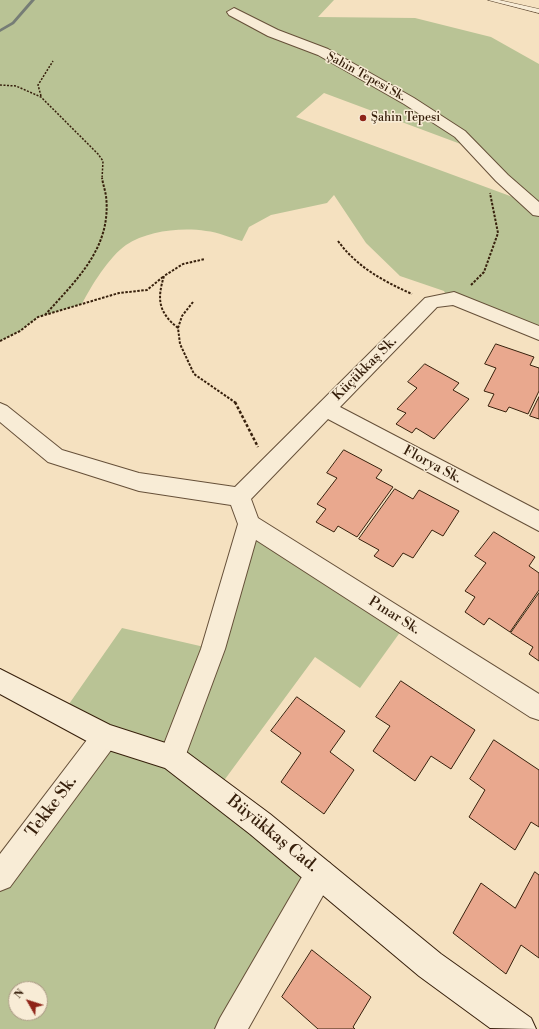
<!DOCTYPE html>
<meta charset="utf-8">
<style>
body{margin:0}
#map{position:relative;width:539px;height:1029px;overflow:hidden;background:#f5e1c0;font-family:"Libre Bodoni",serif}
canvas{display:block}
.north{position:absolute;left:8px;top:981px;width:40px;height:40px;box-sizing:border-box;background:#f8ecd6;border:1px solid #ab9a85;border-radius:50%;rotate:309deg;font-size:11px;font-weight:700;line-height:16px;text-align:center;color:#37200c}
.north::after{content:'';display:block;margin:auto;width:14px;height:18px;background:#8f2418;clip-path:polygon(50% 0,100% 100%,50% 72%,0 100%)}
</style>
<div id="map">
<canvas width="539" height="1029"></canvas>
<div class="north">N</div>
</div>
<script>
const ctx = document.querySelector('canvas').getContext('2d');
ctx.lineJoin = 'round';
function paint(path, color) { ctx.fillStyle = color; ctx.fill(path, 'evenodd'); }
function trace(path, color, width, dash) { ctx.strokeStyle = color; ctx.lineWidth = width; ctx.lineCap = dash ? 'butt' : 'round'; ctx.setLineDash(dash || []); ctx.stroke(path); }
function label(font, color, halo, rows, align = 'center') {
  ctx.font = font + ' "Libre Bodoni",serif'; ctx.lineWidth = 3; ctx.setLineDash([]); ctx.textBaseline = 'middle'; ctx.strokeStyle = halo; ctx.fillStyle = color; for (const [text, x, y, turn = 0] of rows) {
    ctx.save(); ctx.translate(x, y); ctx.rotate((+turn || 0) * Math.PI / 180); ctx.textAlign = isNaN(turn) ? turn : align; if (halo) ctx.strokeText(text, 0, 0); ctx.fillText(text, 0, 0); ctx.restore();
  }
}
paint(new Path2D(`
 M0,0H334L318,17L415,18L491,37L539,64V333L448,299L444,291L400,276L366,243L334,195L327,203L271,215L249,227L242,241C230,238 218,232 206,231C181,227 147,231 126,245C109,257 91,286 82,304L38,317L20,331L0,341ZM324,93L474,149L529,203L296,117Z
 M249,524L406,624L360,688L315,657L217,790L320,873L231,1029H0V877L105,737L62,714L122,628L213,649ZM16,989H40V1013H16Z`), '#b9c395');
paint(new Path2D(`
 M31,0H35L14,24L0,32V29L12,22Z`), '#767d76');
const building = new Path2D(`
 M496,344L534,357L530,365L539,368V391L528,414L509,407L506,412L488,406L494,394L484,391L496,368L485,364Z
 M425,364L459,383L453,390L469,399L434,439L416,428L412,433L396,424L406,413L397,409L417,388L408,382Z
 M539,397V419L530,416Z
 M344,450L382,470L376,478L393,487L357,537L338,526L334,532L316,522L326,509L317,504L337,478L327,473Z
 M395,489L413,499L419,490L459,511L443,536L432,530L413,558L403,553L393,567L374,556L379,550L359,539Z
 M494,532L535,557L529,566L539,573V590L510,632L489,618L484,625L465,612L475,597L465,591L486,563L475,556Z
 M539,593V661L529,654L533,647L511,633Z
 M401,681L475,730L451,769L431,756L415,781L373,751L390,726L376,717Z
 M297,697L345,731L330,752L354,770L324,814L281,782L301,753L271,731Z
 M494,740L539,770V827L531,822L515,850L469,817L485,790L470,779Z
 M535,872L539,875V958L521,945L506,974L453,933L481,883L515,908Z
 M312,950L371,997L353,1027L355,1029H318L282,997Z`);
paint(building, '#e9a88e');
trace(building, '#37200c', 1);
const lane = new Path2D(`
 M488,0H499L539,9V13Z`);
const street = new Path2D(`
 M234,8L278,30L328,49L414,98L465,131L508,175L539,202V216L533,215L496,181L455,137L404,104L318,55L268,36L229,15L227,12Z
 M454,292L539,326V340L453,305L437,307L340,407L539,511V531L328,419L251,499L258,518L539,694V720L530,717L256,540L225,649L185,757L181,766L172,770L163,766L159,757L201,649L238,524L231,505L139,491L48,462L0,422V403L7,406L62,450L139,473L235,487L425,298Z
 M105,724L114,728L118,737L114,746L10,887L0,891V854L96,728Z
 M320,859L330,863L334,873L330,883L248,1029H215L220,1018L310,863Z`);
const secondary = new Path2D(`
 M0,669L110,725L181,748L270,814L441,954L531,1018L536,1029L490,1028L419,976L250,834L165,768L96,746L0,694Z`);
trace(lane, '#665039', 1);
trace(street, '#665039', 2);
trace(secondary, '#37200c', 2);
trace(new Path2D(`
 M0,85L16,86L41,97L98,154L103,161L102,179
 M41,96L38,85L53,61`), '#37200c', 1.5, [2, 1.5]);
trace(new Path2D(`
 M338,241C357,267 383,281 412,294
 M471,285L484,272L498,233L490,193
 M193,302L182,316L178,328L180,344L194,374L236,403
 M45,315C76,280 112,248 106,196C105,190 103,184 102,178
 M178,328C158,312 157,299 164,276L183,264L205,259
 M0,341L20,331L38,317L119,293L147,290L164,276`), '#37200c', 2, [2.5, 1.5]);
trace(new Path2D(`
 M235,402L258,447`), '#37200c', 2.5, [3, 2]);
paint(lane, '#f8ecd6');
paint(street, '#f8ecd6');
paint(secondary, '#f8ecd6');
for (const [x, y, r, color] of [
 [363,118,4,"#8f2418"]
]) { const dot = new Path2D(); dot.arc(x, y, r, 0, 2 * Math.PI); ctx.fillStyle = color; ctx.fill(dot); trace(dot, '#f8ecd6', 1.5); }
label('12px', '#37200c', '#f8ecd6', [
 ["Şahin Tepesi Sk.",366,77,29]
]);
label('12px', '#37200c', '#f8ecd6', [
 ["Şahin Tepesi",371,118]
], 'left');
label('14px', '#37200c', '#f8ecd6', [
 ["Küçükkaş Sk.",365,369,-45],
 ["Florya Sk.",432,465,28],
 ["Pınar Sk.",394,616,32]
]);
label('17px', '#37200c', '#f8ecd6', [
 ["Tekke Sk.",52,807,-53],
 ["Büyükkaş Cad.",272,834,39]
]);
</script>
